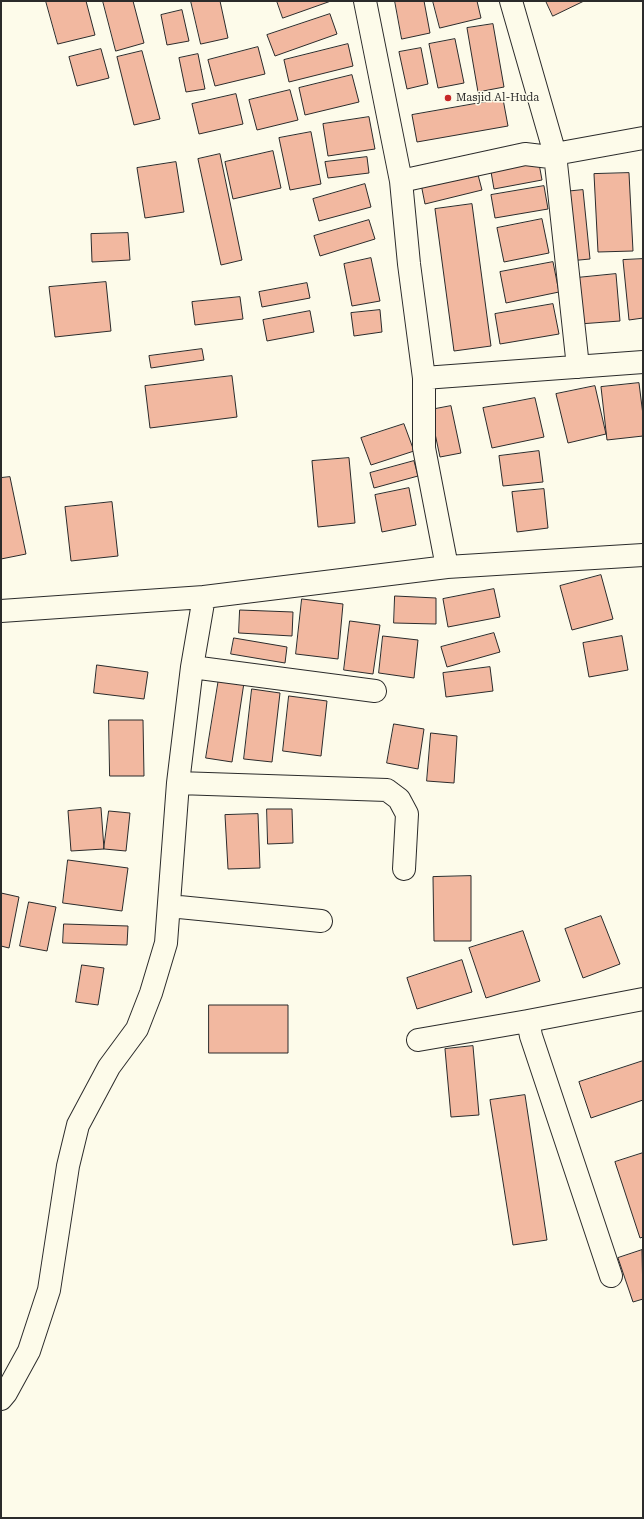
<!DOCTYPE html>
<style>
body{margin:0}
#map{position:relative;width:644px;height:1519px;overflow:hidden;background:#fdfbea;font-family:"Roboto Serif",serif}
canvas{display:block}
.frame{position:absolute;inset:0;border:2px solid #2b2b2b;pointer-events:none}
</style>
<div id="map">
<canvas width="644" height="1519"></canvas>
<div class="frame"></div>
</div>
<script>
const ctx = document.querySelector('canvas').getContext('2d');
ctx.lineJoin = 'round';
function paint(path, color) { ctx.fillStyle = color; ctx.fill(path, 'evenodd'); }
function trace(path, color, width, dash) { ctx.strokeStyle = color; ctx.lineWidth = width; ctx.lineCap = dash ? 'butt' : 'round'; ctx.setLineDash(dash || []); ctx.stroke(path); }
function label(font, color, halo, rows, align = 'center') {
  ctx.font = font + ' "Roboto Serif",serif'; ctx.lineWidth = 3; ctx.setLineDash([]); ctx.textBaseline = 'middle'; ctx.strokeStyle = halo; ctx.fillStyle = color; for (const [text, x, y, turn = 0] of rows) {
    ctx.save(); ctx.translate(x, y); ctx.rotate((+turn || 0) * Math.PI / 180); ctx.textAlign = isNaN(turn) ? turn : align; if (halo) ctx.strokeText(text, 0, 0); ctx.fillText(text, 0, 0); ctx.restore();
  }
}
const building = new Path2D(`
 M46,1H86L95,35L58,44Z
 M103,1H133L144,43L116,51Z
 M191,1H220L228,38L201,44Z
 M277,1H331L283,18Z
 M395,1H424L430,33L402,39Z
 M433,1H477L481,18L440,28Z
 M546,1H584L553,16Z
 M182,10L189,41L167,45L161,15Z
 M330,14L337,34L275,56L267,35Z
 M493,24L504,87L478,92L467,28Z
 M455,39L464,83L438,88L429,44Z
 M348,44L353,66L289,82L284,60Z
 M258,47L265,74L215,86L208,60Z
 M421,48L428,84L407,89L399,52Z
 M101,49L109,78L77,86L69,57Z
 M142,51L160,119L134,125L117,57Z
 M198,54L205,89L186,92L179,58Z
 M352,75L359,102L305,115L299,88Z
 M290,90L298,120L257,130L249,100Z
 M236,94L243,124L199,134L192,104Z
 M503,99L508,126L417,142L412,115Z
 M369,117L375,149L328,156L323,124Z
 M311,132L321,184L290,190L279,138Z
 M273,151L281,188L233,199L225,162Z
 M220,154L242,260L221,265L198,159Z
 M367,157L369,173L328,178L325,162Z
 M538,158L542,180L494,189L490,166Z
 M176,162L184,212L145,218L137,168Z
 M477,171L482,190L425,204L421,184Z
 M629,173L633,251L598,252L594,174Z
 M365,184L371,207L319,221L313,199Z
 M544,186L548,209L495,218L491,195Z
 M583,190L590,259L569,261L563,192Z
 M472,204L491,346L454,351L435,209Z
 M542,219L549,253L504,262L497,228Z
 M369,220L375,239L320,256L314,236Z
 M128,233L130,260L92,262L91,234Z
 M371,258L380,301L352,306L344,264Z
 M643,259V318L629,320L623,260Z
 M553,262L559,292L506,303L500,272Z
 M616,274L620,321L579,324L576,278Z
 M106,282L111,331L55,337L49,287Z
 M307,283L310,298L262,307L259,292Z
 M240,297L243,319L195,325L192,302Z
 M553,304L559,334L500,344L495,314Z
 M380,310L382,332L354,336L351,313Z
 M310,311L314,332L267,341L263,320Z
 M202,349L204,360L151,368L149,356Z
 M232,376L237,417L150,428L145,386Z
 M639,383L643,415V436L607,440L601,387Z
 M595,386L606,434L568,443L556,394Z
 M535,398L544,437L492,448L483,408Z
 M451,406L461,453L440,457L430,410Z
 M404,424L414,451L371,465L361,438Z
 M539,451L543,482L503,486L499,456Z
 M349,458L355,523L318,527L312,461Z
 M414,461L418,476L374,488L370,473Z
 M10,477L26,554L1,559V478Z
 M409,488L416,525L382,532L375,495Z
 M544,489L548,528L517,532L512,492Z
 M112,502L118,556L71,561L65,507Z
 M601,575L613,619L572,630L560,586Z
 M494,589L500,617L448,627L443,599Z
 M395,596L436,598V624L394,623Z
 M302,599L343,604L338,659L296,654Z
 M240,610L293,612L292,636L239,633Z
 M350,621L380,625L373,674L344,670Z
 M494,633L500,652L447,667L441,647Z
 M383,636L418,640L414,678L379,673Z
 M622,636L628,670L589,677L583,643Z
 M234,638L287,647L285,663L231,654Z
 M97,665L148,672L144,699L94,693Z
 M490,667L493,691L446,697L443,673Z
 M220,672L245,676L232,762L206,758Z
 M252,689L280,693L272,762L244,759Z
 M289,696L327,701L321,756L283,751Z
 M109,720H143L144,776H110Z
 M394,724L424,729L418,769L387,763Z
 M431,733L457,736L454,783L427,781Z
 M101,808L104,849L71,851L68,811Z
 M267,809H292L293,843L268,844Z
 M109,811L130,813L126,851L104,849Z
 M258,814L260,868L228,869L225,815Z
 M68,860L128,868L122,911L63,903Z
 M471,876V941H434L433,877Z
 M1,893L19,897L9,948L1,946Z
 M29,902L56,907L47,951L20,946Z
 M601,916L620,964L583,978L565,929Z
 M64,924L128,926L127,945L63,943Z
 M523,931L540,981L486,998L469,948Z
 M462,960L472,992L417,1009L407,978Z
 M82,965L104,968L98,1005L76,1002Z
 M209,1005H288V1053H209Z
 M473,1046L479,1115L451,1117L445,1049Z
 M643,1061V1100L591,1118L579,1082Z
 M525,1095L547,1240L513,1245L490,1100Z
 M643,1153V1237L640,1238L615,1162Z
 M642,1250L643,1299L633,1302L618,1258Z`);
paint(building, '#f2b8a0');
trace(building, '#2b2b2b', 1);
const minor = new Path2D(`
 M365,1L401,181L409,264L424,378V448L447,567
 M511,1L555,154L578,367
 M401,181L525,154L550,157L555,154L643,138
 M424,378L643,362
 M1,611L204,597
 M192,667L375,691
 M178,783L387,790L399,799L407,814L404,869
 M169,906L321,921
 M418,1040L528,1021
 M611,1276L531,1036L528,1021L643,999
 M1,1399L6,1393L29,1351L49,1290L68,1166L78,1125L109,1067L137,1029L151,993L166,943L178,783L192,667L204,597L447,567L643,555`);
trace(minor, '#2b2b2b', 24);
trace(minor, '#fdfbea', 22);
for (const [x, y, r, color] of [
 [448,98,4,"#c62828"]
]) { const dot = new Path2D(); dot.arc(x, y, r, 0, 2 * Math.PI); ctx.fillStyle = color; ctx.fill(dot); trace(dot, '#fdfbea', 1.5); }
label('11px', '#2b2b2b', '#fdfbea', [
 ["Masjid Al-Huda",456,98]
], 'left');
</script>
